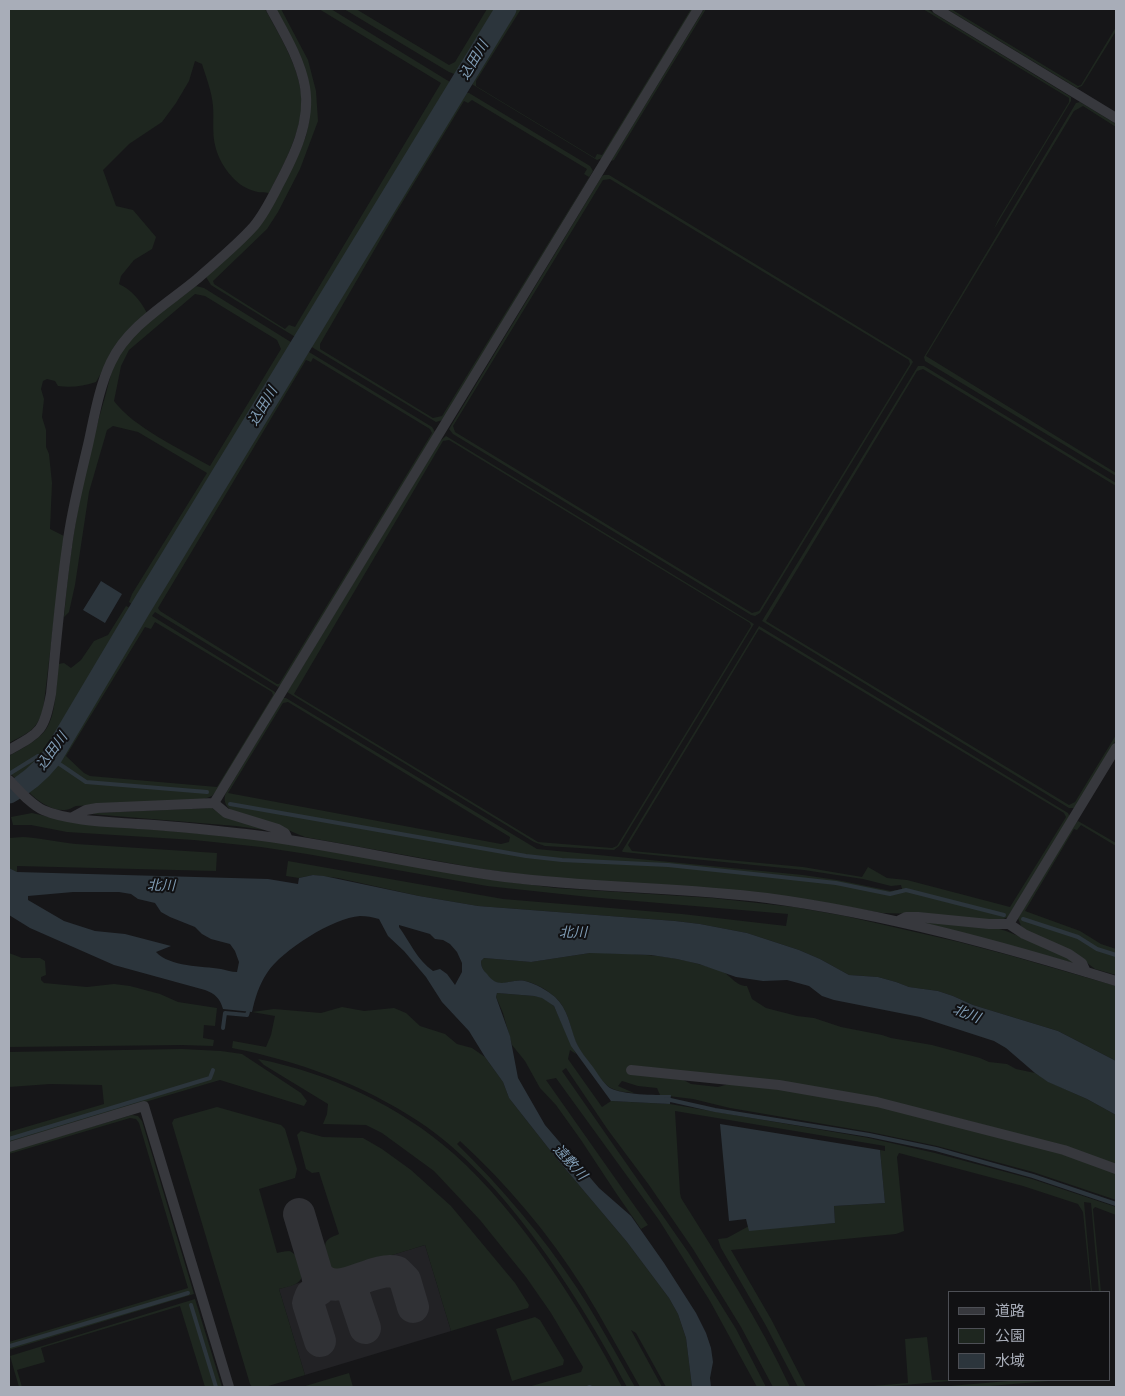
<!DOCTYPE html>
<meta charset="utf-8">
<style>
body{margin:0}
#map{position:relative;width:1125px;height:1396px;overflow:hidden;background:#161618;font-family:"Source Sans 3","Noto Sans JP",sans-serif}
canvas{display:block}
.frame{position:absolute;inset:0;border:10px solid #a8adb8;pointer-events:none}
.legend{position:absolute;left:948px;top:1291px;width:162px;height:90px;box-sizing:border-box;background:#111113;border:1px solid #4d4f55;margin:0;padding:6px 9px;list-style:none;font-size:15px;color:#a8adb8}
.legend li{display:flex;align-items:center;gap:10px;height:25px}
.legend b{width:25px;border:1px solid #4d4f55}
</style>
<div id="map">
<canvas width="1125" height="1396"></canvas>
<div class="frame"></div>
<ul class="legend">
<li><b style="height:6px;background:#37383d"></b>道路</li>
<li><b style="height:14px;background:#1e261f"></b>公園</li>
<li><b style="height:14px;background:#2c353c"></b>水域</li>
</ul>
</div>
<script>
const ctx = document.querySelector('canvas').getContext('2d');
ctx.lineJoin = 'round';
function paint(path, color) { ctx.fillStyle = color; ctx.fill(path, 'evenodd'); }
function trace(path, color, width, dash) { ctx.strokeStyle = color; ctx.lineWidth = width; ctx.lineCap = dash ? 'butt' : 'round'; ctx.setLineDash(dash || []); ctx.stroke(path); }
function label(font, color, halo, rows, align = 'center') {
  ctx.font = font + ' "Source Sans 3","Noto Sans JP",sans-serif'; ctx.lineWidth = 4; ctx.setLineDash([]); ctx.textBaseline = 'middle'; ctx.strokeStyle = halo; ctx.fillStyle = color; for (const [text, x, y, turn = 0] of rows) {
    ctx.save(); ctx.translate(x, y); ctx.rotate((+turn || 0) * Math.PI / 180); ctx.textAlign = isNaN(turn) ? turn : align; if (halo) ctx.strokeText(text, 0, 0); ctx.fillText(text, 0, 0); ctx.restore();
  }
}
paint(new Path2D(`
 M425,1245L451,1331L305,1375L279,1289Z`), '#222225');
paint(new Path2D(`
 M9,9H265C281,38 307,79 301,114C296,142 282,168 269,193C265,192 259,193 254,191C235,186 219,164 215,145C212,133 214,119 213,106C212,92 206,77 202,64L195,61L189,81L176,103L162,122L129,144L103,170L116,206L133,210L156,237L152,249L134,260L121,276L119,284C132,290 140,300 147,313L104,368L96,382C84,386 71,388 58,386L55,381L47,379L43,381L41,389L44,399L42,417L46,430V447L49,454L52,483L50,529L64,536L43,711C35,732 27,733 9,743Z
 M276,9H281L308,60L316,91L318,121L300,169L278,212L267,229L213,281L214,284L285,329L289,325L295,327L441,83L319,9H331L450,82L451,85L297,338L219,290L211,285L206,277L245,240L299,153L306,136L310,117L306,73L298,51Z
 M344,9H356L449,65L455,62L487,9H498L457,75L449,72Z
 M515,9H521L476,81V86L595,158L597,154L602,155L691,9H693L602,158L597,160L470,83Z
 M704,9H706L614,160L611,161Z
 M923,9H927L1071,97V101L994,229L998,220L1069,102V98Z
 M947,9H951L1078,86L1081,85L1116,27V31L1082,86L1077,88Z
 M464,93H469L590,166L593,171L443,420L436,422L310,346ZM472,100L587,169L584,174L589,177L442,416L433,418L320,349V344L394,216L464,101L468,103Z
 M1080,102L1116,124V127L1083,106L1074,111L926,356L1116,473V476L925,361L924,357L1076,103Z
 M604,175H609L911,359L913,362L760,613L755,616L751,615L453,434L449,429L602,176ZM610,179L909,360L910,364L759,611L752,613L455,432L453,426L603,180Z
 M196,286L204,288L294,344L134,606L129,602L132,594L207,473L138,432L113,426L107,430L89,492L75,585L69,612L64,617C70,545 82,473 103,404C108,389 110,371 118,357C136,327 169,306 196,286ZM195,294L205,296L277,340L281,349L210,466C182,450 133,427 114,401L121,366L129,350Z
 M306,352H309L432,427L435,432L281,685L278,687L155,612L152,616L275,692V695L221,785L212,796L202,800L76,806C73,807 69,810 65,810C52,811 37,801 29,792L44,778L61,755ZM313,358L430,429L432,433L279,684H277L160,611L158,608L306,360L311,362ZM155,622L272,692L273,695L217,787L90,776L84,773L66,756L145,627L151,629Z
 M918,366H924L1116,483V486L923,369L917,371L766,621L1069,805L1075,802L1116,735V740L1075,808H1069L762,621Z
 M446,436L754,624L619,846L614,850L545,846L534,842L287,692L439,442ZM449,440L750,623L751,626L617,846L612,848L538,842L294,694L443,441Z
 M126,606L132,609L52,745L33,769L17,780L9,772V756C21,749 35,742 44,732C57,717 56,683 58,664L64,663L71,668L81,660L94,641L108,635Z
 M759,626L1068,813L1070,817L1008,917L999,921L918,914L882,913L810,900L525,875L482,869L305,837C296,834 289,830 280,826C267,821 241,817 231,810C225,806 223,799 226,793L283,698H286L537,849L803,875L837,880L891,891L902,889L901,885L891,886L863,879L804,870L623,852L622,851ZM759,629L1064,813L1066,817L1010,907L907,880L887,878L868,867L862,877L803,867L632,851L628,845ZM288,702L510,837L509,842L501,844L228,793L283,703Z
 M212,808L219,813L279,832L236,826L91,814L94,813Z
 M32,813L71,822L229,836L279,842L480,878L556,888L713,898L794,907L845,916L959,942L1012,956L1116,986V1061L1058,1031L973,1005L953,996L938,991L909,987L896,982L878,977L849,975L820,959L799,950L747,933L700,924L675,921L478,906L419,896L338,878L313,875L299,878L286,876L288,861L503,899L682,914L786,926L788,914L589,897L487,886L307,854L261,847L194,840L67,832L31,825H13L11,817Z
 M1078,821L1116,843V846L1081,825L1077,830L1074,829L1025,911L1080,931L1101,944L1116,949V975L1095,969L1082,959L1028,933L1021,926L1018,918L1075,823Z
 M23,837C41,838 58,842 76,844L217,853L216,871L17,866V872L9,868V838Z
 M915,921L996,928L1006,931L1068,956L1077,964Z
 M9,953L22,958H40L45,961L46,975L41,977V980L44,983L87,987L114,984L130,986L160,994L178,1002L217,1008L215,1026L204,1025L203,1038L214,1040L213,1046L182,1045L9,1047Z
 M590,953C627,953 666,954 702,965C708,967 715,968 721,971C731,975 735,986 747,986L752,999L766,1008L797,1016L814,1018L841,1027L882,1035L891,1038L932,1045L980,1058L989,1062L1007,1064L1016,1069L1035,1073L1049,1082L1087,1099L1116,1115V1166C1039,1138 959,1117 879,1100C797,1083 713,1075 630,1068V1073L678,1077L691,1084L718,1087L729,1084L740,1083L778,1088L876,1104L1063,1152L1116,1172V1200L1033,1172L937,1146L870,1132L730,1108L693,1099L660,1095L657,1088L638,1086L622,1081L618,1086L634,1093C626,1092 618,1092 611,1088C601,1083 581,1053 576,1043C570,1028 569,1012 558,1000C549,991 538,984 525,981C509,978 500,991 487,975C483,970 481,967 481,961L484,958L531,962Z
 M497,993L534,996L542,997L554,1006L576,1054L570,1050L568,1059L602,1107L611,1101L670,1104L869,1138L935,1153L1032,1179L1116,1207V1215L1095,1207L1093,1209L1101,1292H1099L1091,1203L1084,1202L1092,1292H1091L1083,1212L1078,1204L1023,1186L899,1153L897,1157L904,1231L896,1234L731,1250L771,1319L806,1387H798L765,1324L721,1248L718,1239L727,1238L749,1226V1230L835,1223L834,1206L885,1203L880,1150L885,1151V1146L675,1111L680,1193L681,1198C720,1260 759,1321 790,1387H773L741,1327L693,1249L649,1185L608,1130L566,1068L562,1071L688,1252L736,1329L766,1387H757L710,1301L659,1220L556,1078L546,1080L648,1225L641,1229L616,1193L581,1140L556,1105L540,1088L525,1061L512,1045L503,1013L496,997Z
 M342,1007L364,1011L394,1008L406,1013L420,1026L445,1034L457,1044L472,1048L485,1057L503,1082L509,1098L557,1159L627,1242L669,1298L678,1314L686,1338L692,1387H666L636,1333L631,1330L662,1387H640C621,1354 603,1320 583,1288C549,1234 507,1184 460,1141L457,1144C502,1188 542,1235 577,1288C598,1320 616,1354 635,1387H627C578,1296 506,1179 418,1121C362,1084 298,1061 232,1048L233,1041L266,1047L271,1035L275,1016L252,1012L274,1009L321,1013Z
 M182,1049L221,1051L242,1054L301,1093L307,1101L304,1106L220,1080L9,1142V1132L104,1104L102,1085L50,1084L9,1087V1052Z
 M258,1059C329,1073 400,1106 454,1154C522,1215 580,1307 622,1387H528L581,1372L583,1367L551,1313L526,1277L480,1220L434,1171L382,1133L366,1125L323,1124L327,1114L328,1104L264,1065Z
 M217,1107L281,1125L285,1129L297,1169L295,1178L259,1189L277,1253C281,1252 285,1251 289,1251C298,1253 305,1271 301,1279C297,1286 286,1287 279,1289L305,1375L265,1387H252L250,1384L172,1123L174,1119Z
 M132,1115L138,1116L142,1121L194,1294L9,1350V1342L188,1288L139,1123L136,1119L130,1118L9,1154V1151Z
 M301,1131L323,1137L363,1138L382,1149L411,1170L451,1206L515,1283L529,1305L528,1308L451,1331L425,1245L340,1271C337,1270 334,1270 332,1268C327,1264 323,1248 326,1242C329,1237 335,1236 339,1234L319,1172L312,1173L306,1169L297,1135Z
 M195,1299L222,1387H205L180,1306L41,1348L45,1362L17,1370L22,1387H19L10,1356Z
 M535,1317L540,1320L564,1360L563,1365L512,1381L496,1329Z
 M927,1337L932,1380H962L881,1387H861L908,1383L905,1339Z
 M349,1373L353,1387H302Z
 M1020,1380H1061L978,1387H938Z`), '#1e261f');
paint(new Path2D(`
 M101,581L122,594L105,623L83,610Z
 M9,868L17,872L268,879L298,884L299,878L313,875L324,876L419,896L478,906L675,921L700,924L747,933L799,950L820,959L849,975L878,977L896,982L909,987L938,991L953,996L973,1005L1058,1031L1116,1061V1115L1087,1099L1048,1082L1035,1073L1006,1048L994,1041L920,1017L834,1000L822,996L809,986L787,980L763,981L736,977L699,964L677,959L651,955L590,953L531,962L484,958L481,961C481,967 483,970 487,974C500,991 508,978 525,981C536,984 547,990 555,997C568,1009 570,1026 576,1042C580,1051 587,1059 593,1067C598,1074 603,1083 610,1088C623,1095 655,1095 671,1095L670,1104L611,1101L571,1046L554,1006L542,998L534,996L497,993L496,997L510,1036L518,1078L545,1125L599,1188L631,1216L664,1263L696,1313L706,1333L711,1348L713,1362L710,1378L711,1387H692L686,1338L678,1314L669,1298L627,1242L557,1159L509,1098L503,1082L485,1057L469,1031L442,1002L426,977L404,951L388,936L379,919C372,917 367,916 360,916C333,918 282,950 267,973C259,985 255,998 252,1012L223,1009C220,998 215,994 205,990L114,965L30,928L9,915ZM73,892H119L131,894L138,899L155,903L161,912L170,917L195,927L202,934L211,939L230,944L235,951L239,962L237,972C231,972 227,970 221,969C202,966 170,967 156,952L171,946L125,934L95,931L64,921L28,900V896ZM399,925L430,934L435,939L443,940L450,944L457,952L462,963V972L455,985L447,974L440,969L433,971C417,960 410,942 399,927Z
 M720,1124L880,1150L885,1203L834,1206L835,1223L749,1231L746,1219L729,1221Z`), '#2c353c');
trace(new Path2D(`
 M9,774L38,756L58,763L86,782L207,792
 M230,804L526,856L562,860L668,865L763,875L836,883L890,894L906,890L1004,915
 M1023,919L1078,937L1097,949L1116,955
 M223,1028L225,1013L247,1015L248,1012
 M666,1099L715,1110L869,1135L936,1149L1033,1176L1116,1204
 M9,1139L210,1078L213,1070
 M191,1305L216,1387
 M10,1346L188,1293
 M589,1387H590`), '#2c353c', 4);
trace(new Path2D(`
 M9,793C27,784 40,772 52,757L140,609L506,9`), '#2c353c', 21);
trace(new Path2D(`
 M299,1214L317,1274C335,1302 371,1265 397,1272L405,1280L413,1307
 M317,1274L320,1289L311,1295L308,1303L320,1341
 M342,1284H347L352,1289L365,1328`), '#303135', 32);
trace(new Path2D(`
 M937,9L1116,118
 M9,750C41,732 44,731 51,694C56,645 60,596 67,547C71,513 80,479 88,445C94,418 99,387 111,362C128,326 167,304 197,279C216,262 237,245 254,226C264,214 271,200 278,186C294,156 311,122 305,87C300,59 284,33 271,9
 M9,780C19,790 30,804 43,810C68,821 111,822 138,824C175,826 210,830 246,834C333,844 418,866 505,877C592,888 680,887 767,898C886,914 1002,946 1116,981
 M214,803L698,9
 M73,817L86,810L97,808L214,803L226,813L278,829L285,833L288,839
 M898,921L906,917H918L989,924H1009L1024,934L1069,954L1082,963L1086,972
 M1009,924L1116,748
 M631,1070L779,1085L877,1102L1064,1150L1116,1169
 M9,1147L144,1106L229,1387`), '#37383d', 10);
label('italic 14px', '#7f9bb3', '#111113', [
 ["込田川",475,61,-59],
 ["込田川",264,407,-59],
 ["込田川",53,752,-54],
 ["北川",161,887,1],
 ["北川",573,934],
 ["北川",966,1015,21],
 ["遠敷川",569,1163,48]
]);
</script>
